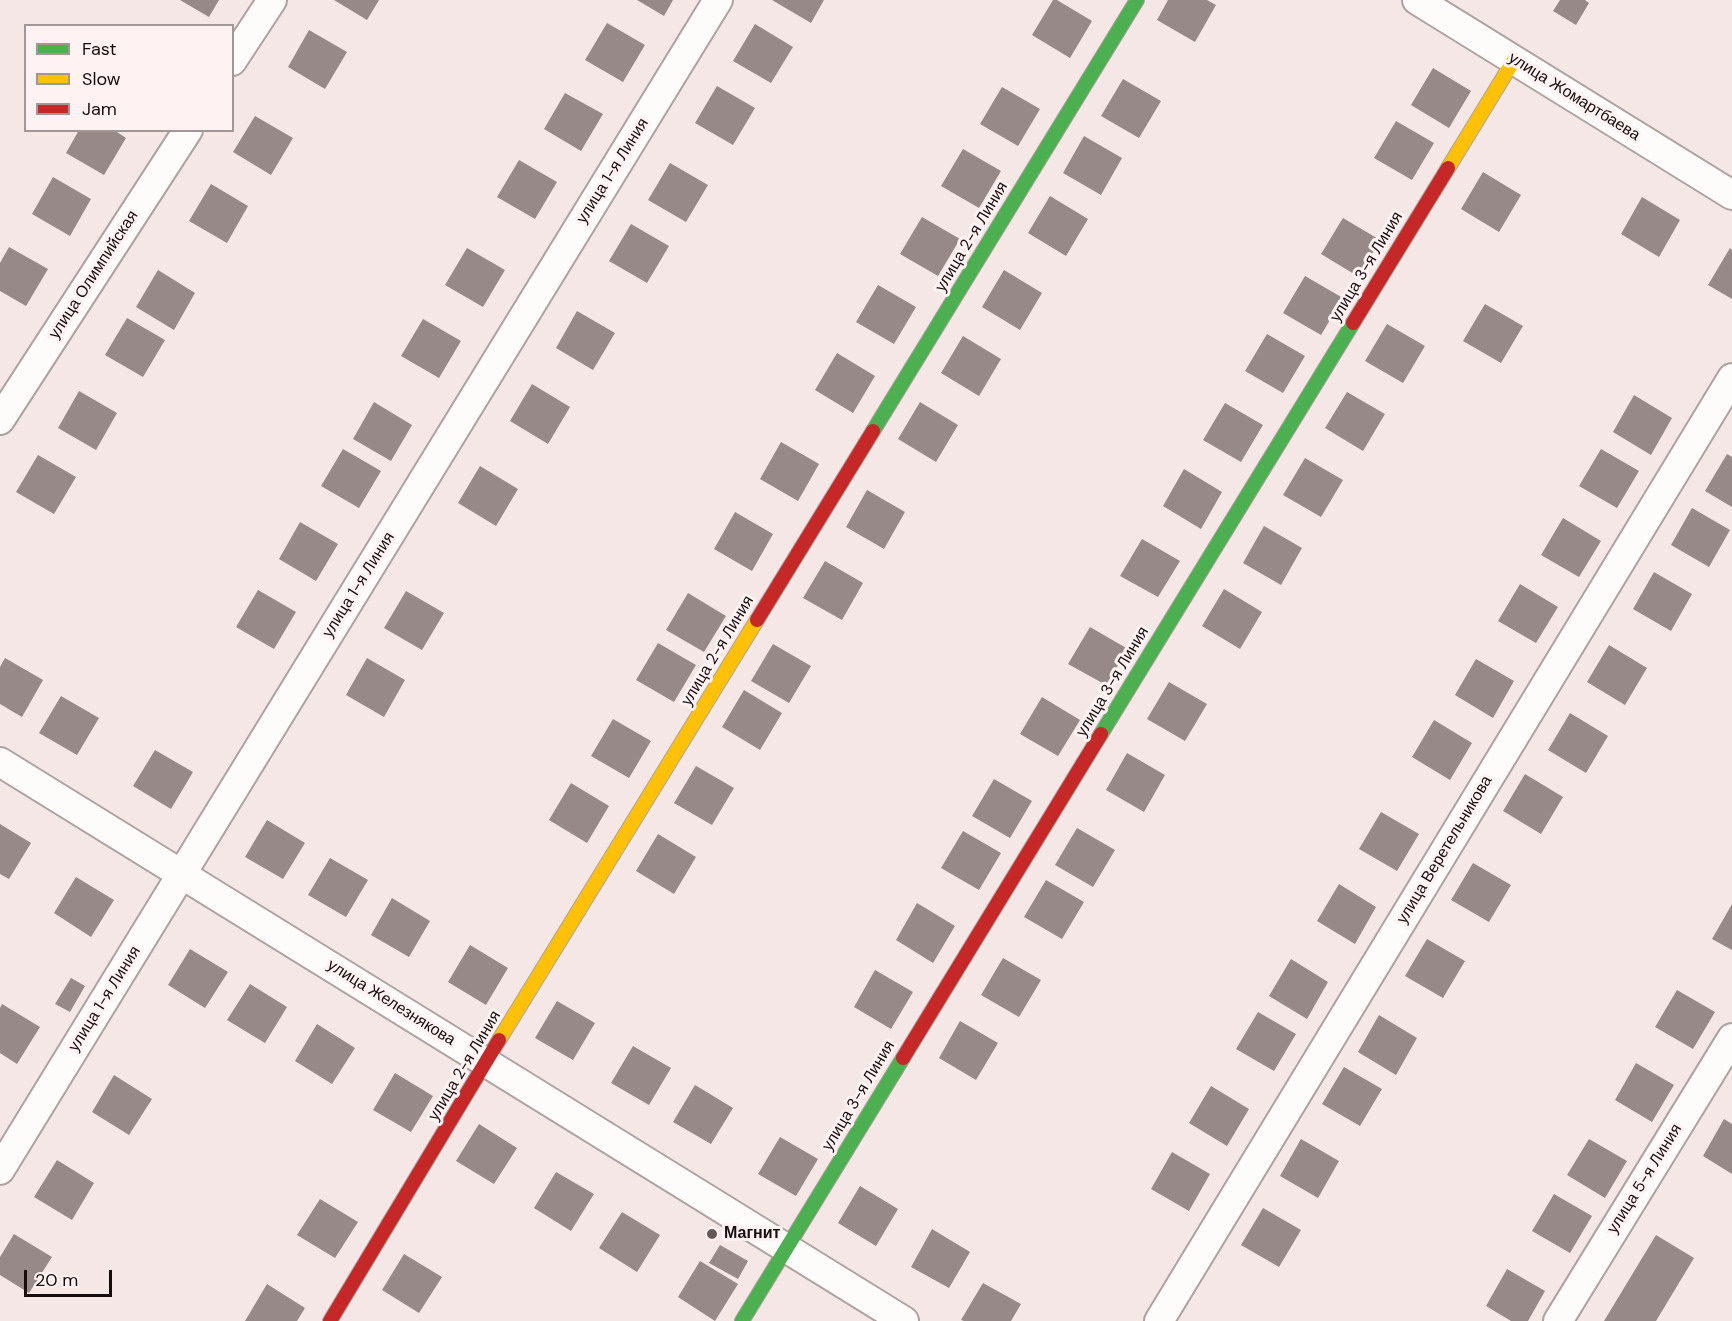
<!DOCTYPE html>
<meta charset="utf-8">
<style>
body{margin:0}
#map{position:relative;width:1732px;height:1321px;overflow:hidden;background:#f5e7e5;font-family:"DM Sans",sans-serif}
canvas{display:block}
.legend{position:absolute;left:24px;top:24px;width:210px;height:108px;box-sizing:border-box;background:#fef3f2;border:2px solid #a19796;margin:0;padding:8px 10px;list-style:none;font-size:18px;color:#160d0c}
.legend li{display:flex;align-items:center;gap:12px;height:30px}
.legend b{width:30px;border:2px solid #a19796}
.scale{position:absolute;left:24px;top:1270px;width:88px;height:27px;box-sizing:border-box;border:3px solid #160d0c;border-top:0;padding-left:8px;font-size:18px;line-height:21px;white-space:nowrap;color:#160d0c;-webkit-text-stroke:4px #fef3f2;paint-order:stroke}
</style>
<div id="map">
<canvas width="1732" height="1321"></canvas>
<ul class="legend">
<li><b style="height:8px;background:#4caf50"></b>Fast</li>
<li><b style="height:8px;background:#ffc107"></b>Slow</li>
<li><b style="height:8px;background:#c62828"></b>Jam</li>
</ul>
<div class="scale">20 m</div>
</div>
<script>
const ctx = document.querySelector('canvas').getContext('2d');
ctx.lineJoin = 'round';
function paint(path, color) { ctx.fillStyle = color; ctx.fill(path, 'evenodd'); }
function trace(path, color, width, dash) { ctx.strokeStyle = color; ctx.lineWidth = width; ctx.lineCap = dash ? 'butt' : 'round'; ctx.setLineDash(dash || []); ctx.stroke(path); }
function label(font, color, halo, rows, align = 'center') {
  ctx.font = font + ' "DM Sans",sans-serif'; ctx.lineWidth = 6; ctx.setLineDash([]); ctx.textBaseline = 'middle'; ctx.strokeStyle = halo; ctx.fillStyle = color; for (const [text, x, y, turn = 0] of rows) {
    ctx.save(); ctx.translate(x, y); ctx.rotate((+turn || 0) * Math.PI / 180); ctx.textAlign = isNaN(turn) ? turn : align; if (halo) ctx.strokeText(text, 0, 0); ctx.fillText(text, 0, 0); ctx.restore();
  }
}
paint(new Path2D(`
 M180,0H219L209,17Z
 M334,0H379L367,20Z
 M637,0H673L664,16Z
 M772,0H824L811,23Z
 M1053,0H1057L1092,21L1070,58L1032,35Z
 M1168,0H1207L1216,5L1195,42L1157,20Z
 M1560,0H1585L1589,3L1576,25L1553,11Z
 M607,23L645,45L623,82L585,60Z
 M755,24L793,47L771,83L733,61Z
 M309,30L347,52L325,89L288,67Z
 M1433,68L1471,91L1449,128L1411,105Z
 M1123,79L1161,101L1139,138L1101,116Z
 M717,86L755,108L733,145L695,123Z
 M1002,87L1040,109L1018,146L980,124Z
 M565,93L603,114L581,151L544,129Z
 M255,116L293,138L271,175L233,152Z
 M1396,121L1434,143L1412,180L1374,158Z
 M79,130H114L126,138L104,175L66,153Z
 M1084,136L1122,158L1101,195L1063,173Z
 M963,149L1001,171L979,208L941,186Z
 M519,160L557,182L535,219L497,197Z
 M670,163L708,185L686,222L648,200Z
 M1483,172L1521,195L1499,232L1461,209Z
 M53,177L91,199L70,236L32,214Z
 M211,184L248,206L227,243L189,221Z
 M1050,196L1088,219L1066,256L1028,233Z
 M1642,197L1680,220L1659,257L1621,234Z
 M922,217L960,239L938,276L900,254Z
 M1343,218L1380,240L1359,277L1321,254Z
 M631,224L669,246L647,283L609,261Z
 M9,247L48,269L26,306L0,291V263Z
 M467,248L505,270L483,307L445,285Z
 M1730,248L1732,250V299L1708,285Z
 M158,270L195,293L174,330L136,307Z
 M1004,270L1042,293L1020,330L982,307Z
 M1305,276L1343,298L1321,335L1283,313Z
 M878,285L916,307L894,344L856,322Z
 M1485,304L1523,326L1501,363L1463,341Z
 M577,311L615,333L593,370L556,348Z
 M127,318L165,340L143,377L105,355Z
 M423,319L461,341L439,378L401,356Z
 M1387,324L1425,346L1403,383L1365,361Z
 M1267,334L1305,356L1283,393L1245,371Z
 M963,336L1001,359L979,396L941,373Z
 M837,353L875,376L853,413L815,390Z
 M532,384L570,407L548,444L510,421Z
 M79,391L117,413L96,450L58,428Z
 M1347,392L1385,414L1363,451L1325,428Z
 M1634,395L1672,418L1651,455L1613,432Z
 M374,402L412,425L391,461L353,439Z
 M920,402L958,425L936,462L898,439Z
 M1225,403L1263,425L1241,462L1203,440Z
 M781,442L819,464L798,501L760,479Z
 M343,449L381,471L359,508L321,486Z
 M1601,449L1639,471L1617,508L1579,486Z
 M1727,454L1732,457V507L1705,491Z
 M38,455L76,477L54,514L16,492Z
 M1305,458L1343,480L1321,517L1283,495Z
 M480,466L518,489L496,526L458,503Z
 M1184,469L1222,492L1201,529L1163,506Z
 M867,490L905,512L884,549L846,527Z
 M1692,508L1730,530L1709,567L1671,545Z
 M735,512L773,534L752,571L714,549Z
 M1563,518L1601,541L1579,577L1541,555Z
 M300,522L338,544L316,581L279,559Z
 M1264,526L1302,548L1281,585L1243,563Z
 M1142,539L1180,561L1158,597L1120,576Z
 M825,561L863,583L842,620L803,598Z
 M1654,572L1692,594L1671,631L1633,609Z
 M1520,584L1558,607L1536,643L1498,621Z
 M1224,589L1262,612L1240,649L1202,626Z
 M258,590L296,612L274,649L236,627Z
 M406,591L444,613L422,650L384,628Z
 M688,593L726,616L704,652L666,630Z
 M1090,627L1128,649L1106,685L1068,664Z
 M658,643L696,665L674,702L636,680Z
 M773,644L811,666L789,703L751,681Z
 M1609,645L1647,668L1625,705L1587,682Z
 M5,658L43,680L22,717L0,704V667Z
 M367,658L405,680L384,717L346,695Z
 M1476,659L1514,681L1493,718L1455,695Z
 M1169,682L1207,704L1185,741L1147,719Z
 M744,690L782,713L760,750L722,727Z
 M61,696L99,718L77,755L39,733Z
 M1042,697L1080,720L1058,756L1020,734Z
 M1570,713L1608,736L1586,773L1548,750Z
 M613,719L651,741L629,778L591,756Z
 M1434,720L1472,743L1450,780L1412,757Z
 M155,750L193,772L171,809L133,786Z
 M1127,753L1165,775L1144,812L1106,790Z
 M696,766L734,788L712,825L674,803Z
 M1525,774L1563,797L1541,834L1503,811Z
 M994,779L1032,801L1010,838L972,816Z
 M571,783L609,806L587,843L549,820Z
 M1381,812L1419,834L1397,871L1359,849Z
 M267,820L305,843L283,879L245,857Z
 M0,824L31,843L9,879L0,874Z
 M1077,828L1115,850L1093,887L1055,865Z
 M963,831L1001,853L979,890L941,868Z
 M658,834L696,857L674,894L636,871Z
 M330,858L368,880L346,917L308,895Z
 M1473,863L1511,885L1489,922L1451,900Z
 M76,877L114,900L91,937L54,913Z
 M1046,880L1084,902L1062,939L1024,917Z
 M1339,884L1376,907L1355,944L1317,921Z
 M392,898L430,921L409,957L371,935Z
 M917,903L955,926L933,963L896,940Z
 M1732,904V950L1712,939Z
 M1427,939L1465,961L1443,998L1405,976Z
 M470,945L508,968L486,1005L448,982Z
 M190,949L228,972L205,1008L168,985Z
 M1003,958L1041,980L1019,1017L981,995Z
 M1291,959L1328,982L1307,1019L1269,996Z
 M875,970L913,992L891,1029L854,1007Z
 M71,978L85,986L70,1012L55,1004Z
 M250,984L287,1007L265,1043L227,1020Z
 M1677,990L1715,1012L1693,1049L1655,1027Z
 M557,1001L595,1023L573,1060L535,1038Z
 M2,1004L40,1027L17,1064L0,1053V1008Z
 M1258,1012L1296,1034L1274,1071L1236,1049Z
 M1379,1015L1417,1038L1396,1075L1358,1052Z
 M960,1021L998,1043L976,1080L939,1058Z
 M317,1024L355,1048L332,1084L295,1061Z
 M633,1046L671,1068L649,1105L611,1083Z
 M1636,1063L1674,1085L1652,1122L1615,1100Z
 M1344,1067L1382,1089L1360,1126L1322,1104Z
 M395,1073L433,1096L411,1132L373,1110Z
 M114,1075L152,1099L129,1135L92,1112Z
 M695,1085L733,1108L711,1144L673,1122Z
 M1211,1086L1249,1109L1227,1146L1189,1123Z
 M1724,1119L1732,1124V1174L1703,1156Z
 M479,1124L517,1148L494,1184L456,1161Z
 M780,1137L818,1159L796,1196L758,1174Z
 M1301,1139L1339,1161L1318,1198L1280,1176Z
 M1589,1139L1627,1161L1605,1198L1567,1175Z
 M1172,1152L1210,1174L1189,1211L1151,1189Z
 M57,1160L94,1183L72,1220L34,1197Z
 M556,1172L594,1194L571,1231L534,1208Z
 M860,1186L898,1209L876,1246L838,1223Z
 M1554,1194L1592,1216L1570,1253L1532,1231Z
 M320,1199L358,1222L335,1258L297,1235Z
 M1263,1208L1301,1230L1279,1267L1241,1245Z
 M622,1212L660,1235L637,1272L599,1248Z
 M932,1229L970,1252L949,1288L911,1267Z
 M14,1234L52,1257L29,1293L0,1275V1257Z
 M1656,1235L1694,1258L1656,1321H1604Z
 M720,1245L748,1261L738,1279L709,1263Z
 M404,1254L442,1277L419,1313L382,1290Z
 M700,1261L738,1284L715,1321L678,1297Z
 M1507,1269L1545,1291L1528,1321H1511L1486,1306Z
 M983,1283L1021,1304L1011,1321H964L961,1320Z
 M267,1284L305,1308L297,1321H245Z`), '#968988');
const street = new Path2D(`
 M1417,0L1732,195
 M232,61L272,0
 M0,420L188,130
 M0,762L904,1321
 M0,1170L718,0
 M1159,1321L1732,378
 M1558,1321L1732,1038`);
const fast = new Path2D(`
 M873,431L1137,0
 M1101,734L1353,323
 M742,1321L903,1058`);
const slow = new Path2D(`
 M1448,168L1514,60
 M499,1040L757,620`);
const jam = new Path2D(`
 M1353,323L1448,168
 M757,620L873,431
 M903,1058L1101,734
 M330,1321L499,1040`);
trace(street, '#aca2a0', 32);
trace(fast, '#aca2a0', 16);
trace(slow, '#aca2a0', 16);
trace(jam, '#aca2a0', 16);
trace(street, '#fefbfb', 28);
trace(fast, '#4caf50', 14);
trace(slow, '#ffc107', 14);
trace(jam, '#c62828', 14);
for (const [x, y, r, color] of [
 [712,1234,6,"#645958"]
]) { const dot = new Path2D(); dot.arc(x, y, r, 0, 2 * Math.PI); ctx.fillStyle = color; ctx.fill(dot); trace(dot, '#fef3f2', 2); }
label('16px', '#160d0c', '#fef3f2', [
 ["улица Жомартбаева",1574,97,32],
 ["улица 1-я Линия",613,171,-58],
 ["улица 2-я Линия",972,237,-59],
 ["улица 3-я Линия",1367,267,-59],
 ["улица Олимпийская",94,275,-57],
 ["улица 1-я Линия",359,585,-58],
 ["улица 2-я Линия",718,651,-59],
 ["улица 3-я Линия",1113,682,-59],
 ["улица Веретельникова",1445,850,-59],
 ["улица 1-я Линия",105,999,-58],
 ["улица Железнякова",391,1003,32],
 ["улица 2-я Линия",465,1066,-59],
 ["улица 3-я Линия",859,1096,-59],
 ["улица 5-я Линия",1645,1179,-58]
]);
label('bold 16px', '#160d0c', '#fef3f2', [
 ["Магнит",724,1234]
], 'left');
</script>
